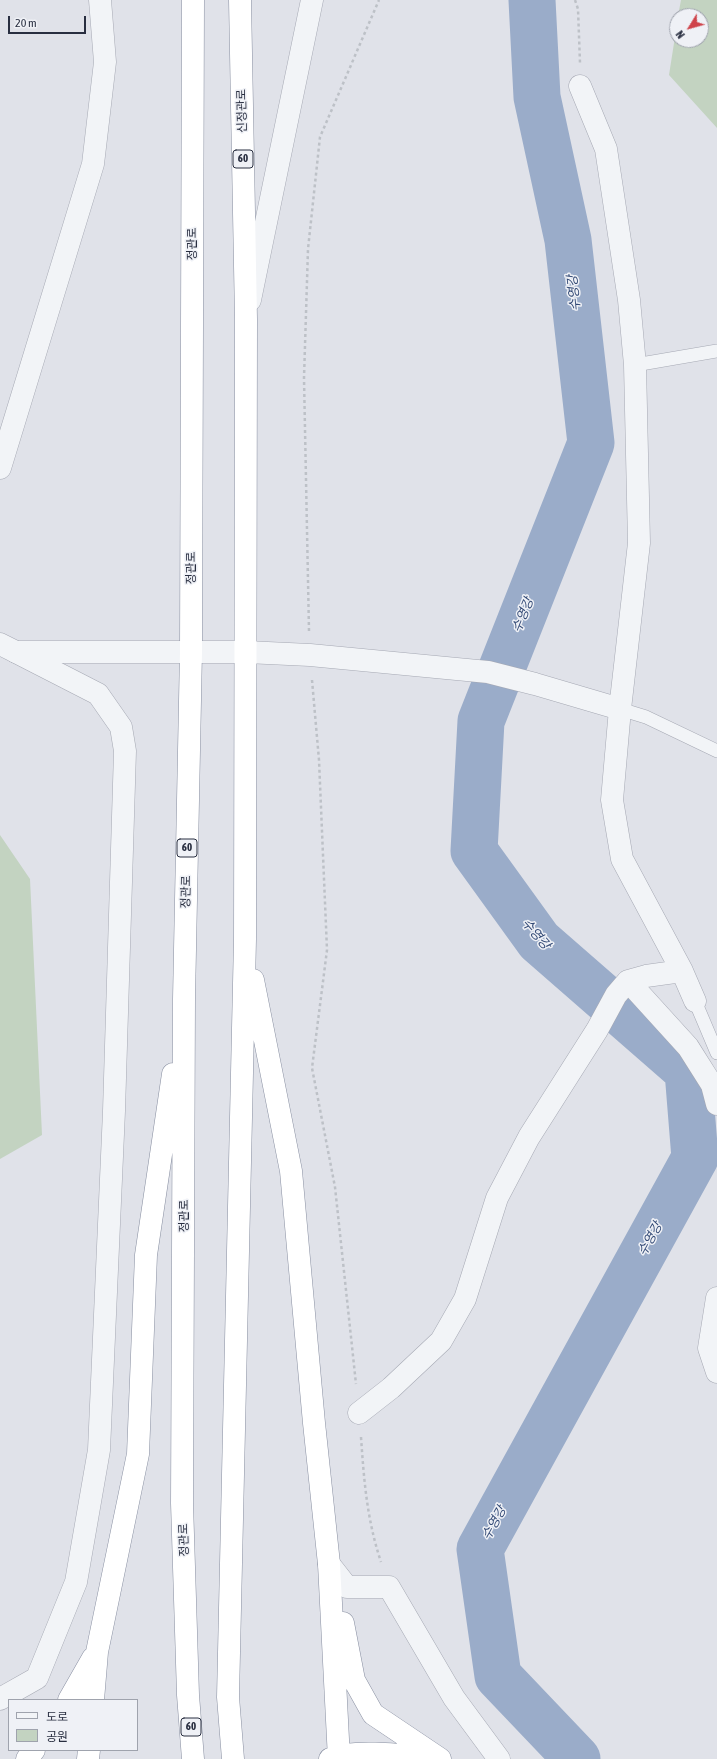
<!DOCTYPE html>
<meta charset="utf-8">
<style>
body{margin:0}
#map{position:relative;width:717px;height:1759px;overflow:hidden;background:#e0e2e9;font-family:"Asap Condensed","Noto Sans KR",sans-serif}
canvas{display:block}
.legend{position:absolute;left:8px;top:1699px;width:130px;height:52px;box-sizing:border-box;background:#eff1f6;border:1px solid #9fa3ad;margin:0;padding:5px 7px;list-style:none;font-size:12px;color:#282e40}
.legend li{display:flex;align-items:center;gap:8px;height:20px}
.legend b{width:20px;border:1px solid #9fa3ad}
.north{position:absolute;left:669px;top:8px;width:40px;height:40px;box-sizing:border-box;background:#eff1f6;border:1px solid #9fa3ad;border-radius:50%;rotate:233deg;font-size:11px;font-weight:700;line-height:16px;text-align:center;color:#282e40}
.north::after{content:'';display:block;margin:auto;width:14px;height:18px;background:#cf434a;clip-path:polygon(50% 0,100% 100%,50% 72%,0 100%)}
.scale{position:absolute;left:8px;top:16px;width:78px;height:18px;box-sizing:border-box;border:2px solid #282e40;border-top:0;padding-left:5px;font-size:12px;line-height:14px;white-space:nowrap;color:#282e40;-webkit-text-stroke:3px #eff1f6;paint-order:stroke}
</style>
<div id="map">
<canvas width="717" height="1759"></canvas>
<ul class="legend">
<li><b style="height:5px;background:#f2f4f7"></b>도로</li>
<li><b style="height:11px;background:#c3d3c1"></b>공원</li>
</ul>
<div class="north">N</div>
<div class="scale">20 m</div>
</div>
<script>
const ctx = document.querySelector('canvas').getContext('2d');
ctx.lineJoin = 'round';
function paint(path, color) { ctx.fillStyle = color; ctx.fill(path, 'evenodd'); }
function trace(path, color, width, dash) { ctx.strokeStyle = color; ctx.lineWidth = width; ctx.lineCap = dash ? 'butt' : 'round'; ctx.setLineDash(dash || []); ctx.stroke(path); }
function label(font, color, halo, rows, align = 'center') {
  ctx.font = font + ' "Asap Condensed","Noto Sans KR",sans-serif'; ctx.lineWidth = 3; ctx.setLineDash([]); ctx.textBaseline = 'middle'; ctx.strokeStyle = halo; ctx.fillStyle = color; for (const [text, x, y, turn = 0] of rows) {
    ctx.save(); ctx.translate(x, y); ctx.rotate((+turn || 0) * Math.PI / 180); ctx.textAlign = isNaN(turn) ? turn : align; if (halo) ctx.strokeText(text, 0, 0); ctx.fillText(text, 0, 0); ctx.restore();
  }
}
paint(new Path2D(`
 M681,0H717V128L669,75L677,24V40H701V16H678Z
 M0,835L30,879L42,1135L0,1159Z`), '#c3d3c1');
trace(new Path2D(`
 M532,0L537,97L568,240L591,443L481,721L474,851L539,941L688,1071L695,1158L480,1549L498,1676L577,1759`), '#9aacc9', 47);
const service = new Path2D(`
 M635,365L717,351
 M620,709L646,717L717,751
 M695,1001L717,1053`);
const minor = new Path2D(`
 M246,652L310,655L488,672L535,684L620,709L639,543L635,365L629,300L606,149L580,86
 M620,709L612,800L622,859L682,971L695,1001
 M628,981L688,1047L712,1085L717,1104
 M717,1298L709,1348L717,1372
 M359,1413L391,1388L441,1341L465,1299L497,1198L529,1137L597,1030L616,995L628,981L646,976L682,971
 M329,1564L347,1587H389L454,1698L499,1759
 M0,1699L37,1678L76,1582L99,1450L114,1111L125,751L121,727L98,694L16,652`);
const tertiary = new Path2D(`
 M250,300L312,0
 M0,468L93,164L105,62L100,0
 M0,644L16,652H246`);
const trunk = new Path2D(`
 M193,0L191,651L184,999L182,1503L188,1695L193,1759
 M253,980L291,1171L314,1423L329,1564L339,1759
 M343,1623L354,1680L373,1714L440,1759
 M69,1700L93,1658
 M93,1700L97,1652L138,1454L146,1255L173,1074
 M27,1759L34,1750
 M88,1759L89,1750
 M233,1759L228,1697L245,939L246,319L240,0
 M330,1759C355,1748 409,1756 438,1759`);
trace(service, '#a5a8b3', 14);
trace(minor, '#a5a8b3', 23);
trace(tertiary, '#a5a8b3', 23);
trace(trunk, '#878ea0', 23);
trace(new Path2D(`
 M575,0L578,9L580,63
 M309,631L304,378L308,249L320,137L379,0
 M312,680L319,760L327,950L312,1068L335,1187L356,1384
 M361,1437C364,1481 367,1520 381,1562`), '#bdc1c7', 2.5, [3, 3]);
trace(service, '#f2f4f7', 13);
trace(minor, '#f2f4f7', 22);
trace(tertiary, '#f2f4f7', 22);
trace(trunk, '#fff', 22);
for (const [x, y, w] of [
 [243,159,20],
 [187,848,20],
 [191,1727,20]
]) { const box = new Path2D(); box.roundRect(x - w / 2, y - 9, w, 18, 3); ctx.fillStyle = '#eff1f6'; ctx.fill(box); trace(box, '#282e40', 1); }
label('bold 11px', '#282e40', null, [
 ["60",243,159],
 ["60",187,848],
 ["60",191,1727]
]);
label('12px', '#282e40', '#eff1f6', [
 ["신정관로",242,111,-91],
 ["정관로",192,244,-90],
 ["정관로",191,568,-90],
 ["정관로",186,892,-89],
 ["정관로",184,1216,-90],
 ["정관로",184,1540,-92]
]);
label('italic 13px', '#324975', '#eff1f6', [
 ["수영강",574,293,-96],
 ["수영강",523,615,-68],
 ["수영강",536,934,49],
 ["수영강",650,1239,-61],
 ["수영강",494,1523,-61]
]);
</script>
